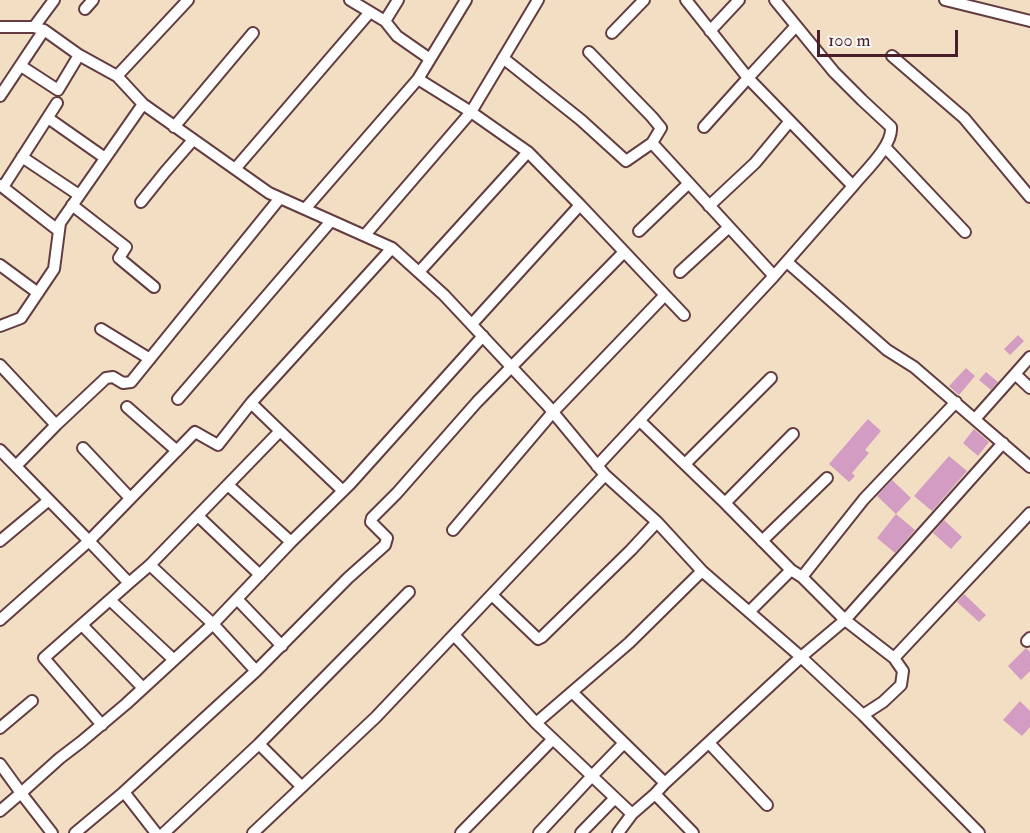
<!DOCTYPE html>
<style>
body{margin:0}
#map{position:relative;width:1030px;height:833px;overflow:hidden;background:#f2dfc3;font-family:"IM FELL Double Pica",serif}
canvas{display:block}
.scale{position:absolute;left:817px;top:30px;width:141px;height:27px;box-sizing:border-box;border:3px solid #4a1f2b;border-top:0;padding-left:8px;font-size:18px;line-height:21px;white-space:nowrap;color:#4a1f2b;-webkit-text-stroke:4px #f6f6f2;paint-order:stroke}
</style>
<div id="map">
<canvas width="1030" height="833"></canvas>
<div class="scale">100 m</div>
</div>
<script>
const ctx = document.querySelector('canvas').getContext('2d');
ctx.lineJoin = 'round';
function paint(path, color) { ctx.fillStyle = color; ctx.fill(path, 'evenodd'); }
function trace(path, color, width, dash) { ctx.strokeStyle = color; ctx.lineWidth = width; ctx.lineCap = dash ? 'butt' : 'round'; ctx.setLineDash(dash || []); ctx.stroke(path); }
paint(new Path2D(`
 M1018,335L1024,341L1010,355L1004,349Z
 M966,368L975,376L959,395L949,386Z
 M986,372L998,382L991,390L979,380Z
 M868,419L881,431L865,450L869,453L852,473L855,476L849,482L829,464Z
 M974,429L989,442L978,456L963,443Z
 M949,456L967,471L932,511L914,496Z
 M892,480L911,498L896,514L877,496Z
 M896,514L915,530L895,553L877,538Z
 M944,520L962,537L951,549L933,533Z
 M964,594L986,615L979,622L957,602Z
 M1026,648L1030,652V671L1021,680L1008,666Z
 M1020,701L1030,711V727L1022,736L1003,720Z`), '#d29cc3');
const minor = new Path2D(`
 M350,0L385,21L398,0
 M686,0L748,78L796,26
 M775,0L834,72L862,100L891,127C893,146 864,172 853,186
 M945,0L1030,21
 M85,9L93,0
 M385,21L397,36L430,59
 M0,27H34L44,30L79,55L117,76
 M34,27L54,0
 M710,31L739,0
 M612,33L644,0
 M892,56L964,118L1030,197
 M503,58L581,120L626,161L652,143L661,128L652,117L589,52
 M21,66L58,90L79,55
 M418,79L471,112L538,0
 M0,96L44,30
 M143,104L269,193L392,248L444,295L547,405L605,475L657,522L702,571L801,657L863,715L979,833
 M48,118L105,158
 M174,127L253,33
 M704,127L748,78L853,186L774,276
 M885,147L965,232
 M22,157L79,195
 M235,169L370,12
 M0,185L59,231
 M3,187L57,103
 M141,202L165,172L193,140
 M72,205L126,247L119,258L154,287
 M709,206L755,163L790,121
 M305,209L418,79L466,0
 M639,231L689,183
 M365,235L471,112L528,152
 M787,262L887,350L914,367L1030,467
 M0,265L38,293
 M419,272L528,152L580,205
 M680,272L729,227
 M665,295L684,315
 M0,326L21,318L54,269L60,223L143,104L117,76L188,0
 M101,329L150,359
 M0,365L56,425
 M1015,374L1030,357
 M178,399L331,221
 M251,403L280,431L150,565L129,583L89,541L195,432L218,445L251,403L392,248
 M127,407L177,451
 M975,419L1015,374L1030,388
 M640,421L725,503L791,570
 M280,431L343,491
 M83,448L130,498
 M0,450L89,541L0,620
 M685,464L771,378
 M16,466L56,425L106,378L113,377L123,383L131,382L280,198
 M597,466L774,276L652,143
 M228,485L291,542
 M725,503L793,434
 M198,516L260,575
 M453,530L553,412L665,295L580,205L472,324
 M0,541L49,500
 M762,541L827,478
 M150,565L213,624L256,671L348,578L385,545L387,538L371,522L372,518L397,493L477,402L624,252
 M802,577L845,620L894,658L903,671L901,685L883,702L863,715
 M492,595L538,639L542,637L631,550L657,522
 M237,599L282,646
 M110,600L174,660
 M749,612L791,570L802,577L864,499L956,402
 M82,625L143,688
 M454,635L536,723L629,643L702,571
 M1027,641L1030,638
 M894,658L1030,513
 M572,692L665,783
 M536,723L632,814L655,794
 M102,725L44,658L129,583
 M0,728L32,701
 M709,743L767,805
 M259,744L409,592
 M0,764L21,793L0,811
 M52,833L21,793L60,758L81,742L126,704L213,624L291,542L350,484L483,336
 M75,833L124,792
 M156,833L124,792L256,671
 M164,833L259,744L302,787
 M253,833L376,717L605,475
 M461,833L553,739
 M539,833L592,776L624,743
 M581,833L615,798
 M618,833L632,814
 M693,833L655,794L665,783L801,657L845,620L1003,443`);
trace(minor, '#633c42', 14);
trace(minor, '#fff', 10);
</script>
